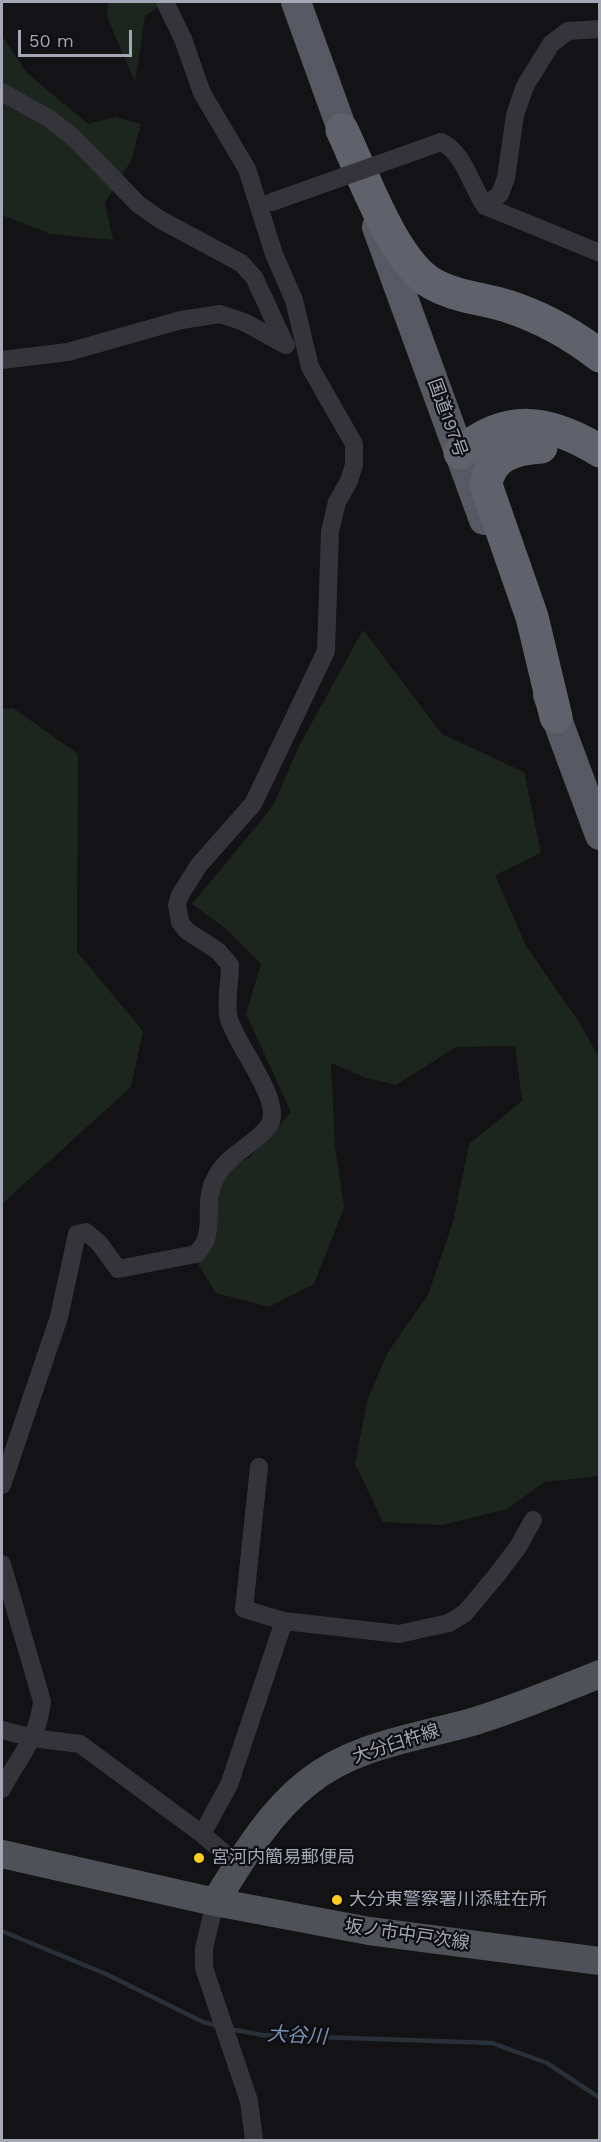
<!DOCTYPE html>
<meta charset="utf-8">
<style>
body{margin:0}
#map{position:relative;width:601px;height:2142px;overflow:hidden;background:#131315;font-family:"Work Sans",sans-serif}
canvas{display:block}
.frame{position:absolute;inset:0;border:3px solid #a3a7b6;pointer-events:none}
.scale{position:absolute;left:18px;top:30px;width:114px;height:27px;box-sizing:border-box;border:3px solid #a3a7b6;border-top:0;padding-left:8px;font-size:18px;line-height:21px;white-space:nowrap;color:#a3a7b6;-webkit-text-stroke:4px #0e0e10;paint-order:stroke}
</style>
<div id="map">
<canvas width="601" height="2142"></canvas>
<div class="frame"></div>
<div class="scale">50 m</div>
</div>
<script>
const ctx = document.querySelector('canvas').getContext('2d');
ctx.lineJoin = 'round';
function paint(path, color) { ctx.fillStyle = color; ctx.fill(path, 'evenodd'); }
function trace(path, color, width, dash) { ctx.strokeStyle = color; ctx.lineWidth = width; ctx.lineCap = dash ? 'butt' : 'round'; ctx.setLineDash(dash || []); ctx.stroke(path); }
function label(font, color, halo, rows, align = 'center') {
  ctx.font = font + ' "Work Sans","Noto Sans JP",sans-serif'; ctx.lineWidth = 4.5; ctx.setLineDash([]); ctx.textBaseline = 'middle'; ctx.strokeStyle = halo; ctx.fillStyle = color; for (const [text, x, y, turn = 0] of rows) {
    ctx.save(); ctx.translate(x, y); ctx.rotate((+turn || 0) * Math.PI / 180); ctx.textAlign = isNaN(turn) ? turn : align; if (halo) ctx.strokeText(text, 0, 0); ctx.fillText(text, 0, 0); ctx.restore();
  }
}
paint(new Path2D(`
 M108,2H164L145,16L135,82L107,17Z
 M2,36L27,73L88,124L116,117L141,124L131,161L105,203L113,240L50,234L2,215Z
 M363,630L442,734L524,772L541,853L495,875L526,946L579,1022L599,1058V1476L545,1482L507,1509L443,1525L383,1522L355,1464L368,1398L388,1352L428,1295L453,1222L469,1144L522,1101L515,1046L456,1047L396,1085L366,1078L331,1063L335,1146L344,1208L314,1284L269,1307L216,1293L199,1266L203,1180L249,1158L291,1112L246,1014L261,964L226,929L192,904L273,806L299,746Z
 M13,708L78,754L77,952L143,1031L131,1087L2,1204V709Z`), '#1d251f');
trace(new Path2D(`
 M2,1931L106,1974L203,2022L219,2026
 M230,2029L262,2035L492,2043L547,2063L600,2098`), '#283039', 4.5);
trace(new Path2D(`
 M2,92L50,119L74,138L138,204L159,219L241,263L254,277L285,344
 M441,142C464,152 471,186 485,206L600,253
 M485,206L500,194L506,178L515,115L525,86L551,44L568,31L600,29
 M2,360L68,352L181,320L220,314L244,322L286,345
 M259,1467L244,1609L284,1621L399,1634L449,1623L465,1613L496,1576L518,1547L533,1520
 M2,1485L59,1317L77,1234L86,1232L99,1243L118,1269L196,1254C199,1250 205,1244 206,1239C213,1218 203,1201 216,1177C228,1154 253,1146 268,1127C287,1103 233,1043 228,1015C226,999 230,980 230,965L218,951L187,931L180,922L177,905L180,895L199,865L253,804L326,651L330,531L337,502L349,481L354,465V444L310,367L294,300L274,254L247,169L202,93L183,39L165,2
 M2,1564L42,1701C39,1737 18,1758 2,1789
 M2,1730L33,1738L80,1744L202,1834L238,1865
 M202,1834L229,1785L284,1621
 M215,1902L204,1948V1968L249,2101L254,2140`), '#34343a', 18);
trace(new Path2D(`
 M2,1854L215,1902L369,1931L600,1961
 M215,1902C242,1859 267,1815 307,1783C354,1745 415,1738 472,1722C516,1709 557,1691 600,1674`), '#4f5159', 28);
trace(new Path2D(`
 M296,2L351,154
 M377,227L484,520
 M548,695L600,835`), '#575962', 30);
trace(new Path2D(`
 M342,130C362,172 391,255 428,281C451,296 480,298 507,306C541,317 572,334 600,356
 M541,447C514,449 490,455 486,485L532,617L556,717
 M460,453C507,413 549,420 600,451`), '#5f616b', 33);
trace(new Path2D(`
 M272,202L441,142`), '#34343a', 18);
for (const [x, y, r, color] of [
 [199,1858,6,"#fecc21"],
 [337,1900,6,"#fecc21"]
]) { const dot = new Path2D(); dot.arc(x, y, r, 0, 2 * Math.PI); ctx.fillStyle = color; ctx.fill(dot); trace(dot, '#0e0e10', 2); }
label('18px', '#a3a7b6', '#0e0e10', [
 ["国道197号",447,418,70],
 ["大分臼杵線",396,1744,-18],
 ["坂ノ市中戸次線",407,1935,8]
]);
label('18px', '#a3a7b6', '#0e0e10', [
 ["宮河内簡易郵便局",211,1858],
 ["大分東警察署川添駐在所",349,1900]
], 'left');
label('italic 20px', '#7891b4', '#0e0e10', [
 ["大谷川",297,2036,3]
]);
</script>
